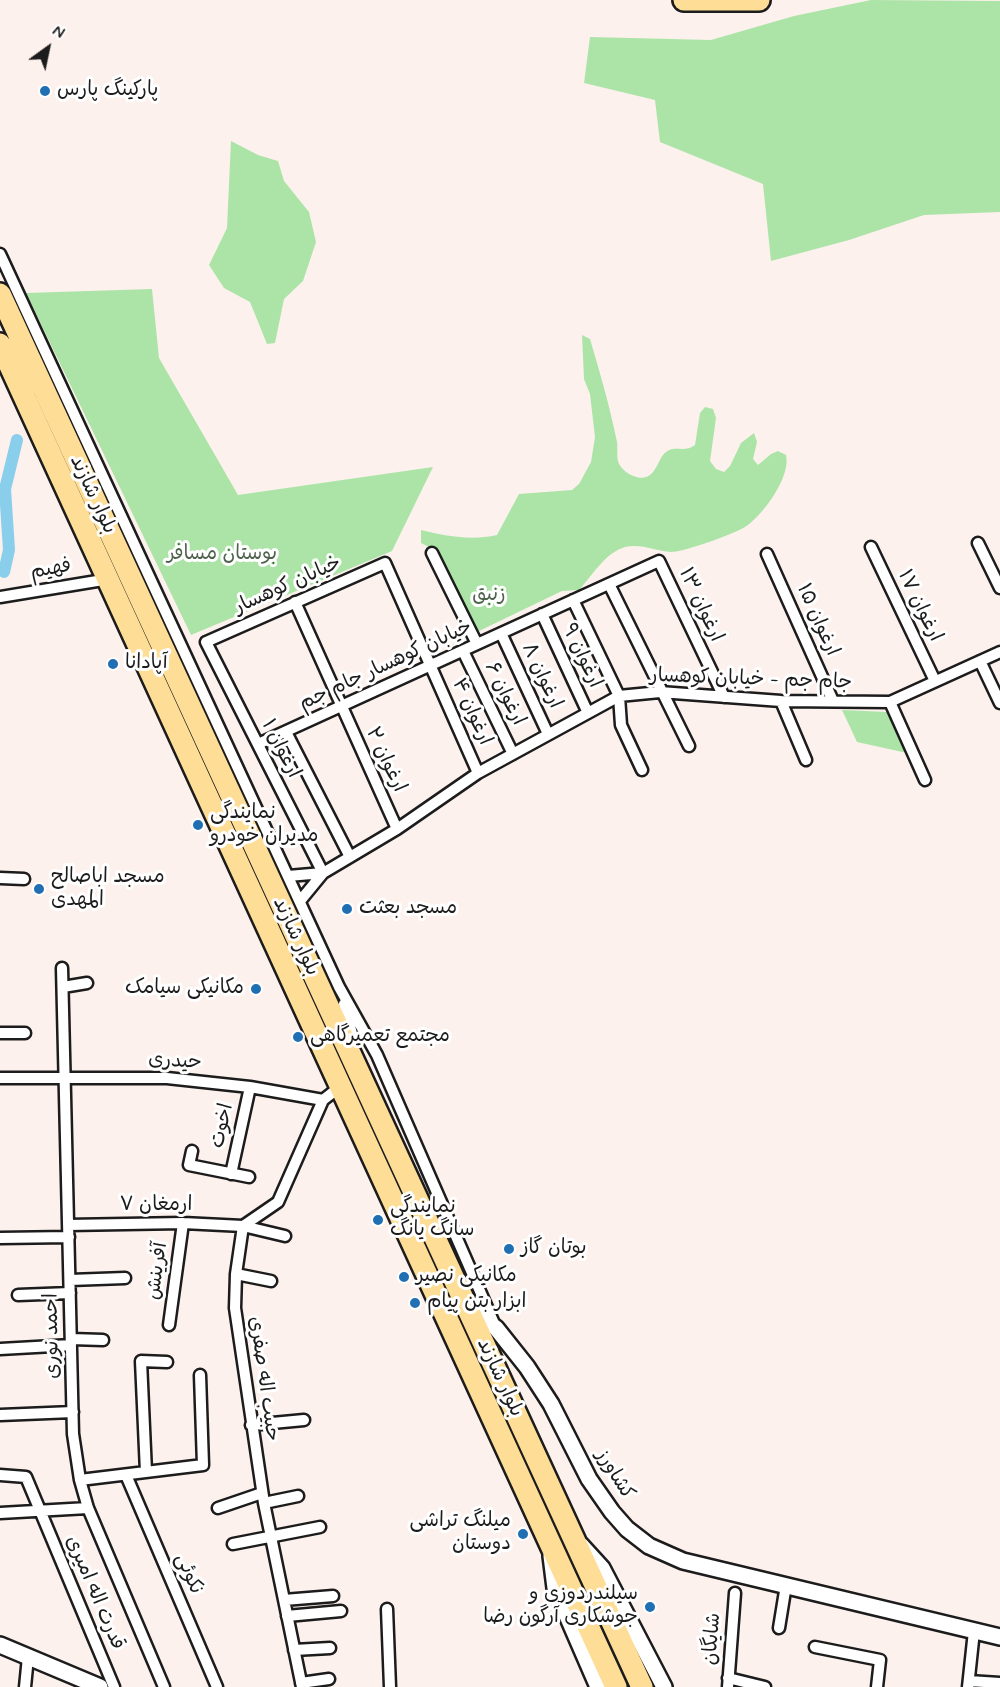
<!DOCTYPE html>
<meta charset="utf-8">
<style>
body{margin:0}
#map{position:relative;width:1000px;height:1687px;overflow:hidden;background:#fcf1ed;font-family:Mynerve,sans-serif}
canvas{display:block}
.north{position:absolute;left:18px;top:18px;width:60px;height:60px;-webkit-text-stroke:4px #fff;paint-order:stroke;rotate:33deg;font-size:16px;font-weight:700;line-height:24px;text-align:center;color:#1c1c1c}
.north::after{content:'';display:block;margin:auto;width:21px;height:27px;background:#1c1c1c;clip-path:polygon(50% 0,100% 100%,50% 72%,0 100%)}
</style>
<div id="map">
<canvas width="1000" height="1687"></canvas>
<div class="north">N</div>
</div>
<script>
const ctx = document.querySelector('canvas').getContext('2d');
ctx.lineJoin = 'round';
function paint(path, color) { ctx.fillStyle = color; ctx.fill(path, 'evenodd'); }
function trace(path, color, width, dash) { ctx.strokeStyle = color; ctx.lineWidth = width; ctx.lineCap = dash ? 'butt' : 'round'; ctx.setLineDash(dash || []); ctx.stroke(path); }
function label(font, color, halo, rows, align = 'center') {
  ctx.font = font + ' Mynerve,"Playpen Sans Arabic",sans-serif'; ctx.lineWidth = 6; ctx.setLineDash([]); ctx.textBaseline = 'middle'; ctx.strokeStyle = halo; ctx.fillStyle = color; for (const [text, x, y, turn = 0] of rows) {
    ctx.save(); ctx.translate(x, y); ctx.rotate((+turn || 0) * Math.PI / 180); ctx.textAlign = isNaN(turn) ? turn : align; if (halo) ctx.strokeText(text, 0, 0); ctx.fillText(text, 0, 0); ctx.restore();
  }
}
paint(new Path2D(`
 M871,0L1000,1V212L924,215L849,240L771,261L763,184L660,142L655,100L584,83L590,37L711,40L794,16Z
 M231,141L258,155L278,161L284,181L309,212L316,242L303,281L284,299L275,343L267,344L250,302L224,288L209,265L227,228Z
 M152,289L159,358L238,495L433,467L392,551L191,635L26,293Z
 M582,335L590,339C600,373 610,407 617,442C618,449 616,458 619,464C624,473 637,480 646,477C657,474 658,458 666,452C675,445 685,453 695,445L700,413L705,407L713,409L716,418L710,461L716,469L724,472L730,466L741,443L754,433L757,442L753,459L758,465L771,454L778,451L786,455C791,476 765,512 748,525C738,533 684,552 671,552C655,551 641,543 625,547C606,552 592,576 579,590L562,591L477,632L438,552L421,543V530C446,536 471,541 497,535L519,494L572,490L579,484L591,462L595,437L590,394L584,379Z
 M842,710L887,712L907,753L857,742Z`), '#ace4a8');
trace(new Path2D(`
 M4,572L9,550L5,489L17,440`), '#89ceea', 12);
const street = new Path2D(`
 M0,254L339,987L377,1055L496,1328
 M978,543L1000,588
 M871,547L935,681
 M432,553L477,644
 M767,554L833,701
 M609,584L689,746
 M0,597L109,579
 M573,600L619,696L621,725L642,770
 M295,602L397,829
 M542,614L588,713
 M501,633L548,734
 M463,651L513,754
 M980,661L1000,703
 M781,701L806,760
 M890,702L925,780
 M286,732L350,857
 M258,744L659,561L724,697
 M323,873L206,642L385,563L478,773
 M288,876L323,873
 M0,878L24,879
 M300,901L323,873L397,829L478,773L619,696L660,692L781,701L890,702L1000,652
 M62,968L73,1434L80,1480L88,1508L164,1687
 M63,987L87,983
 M344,1004L354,1041
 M0,1033H25
 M0,1078H167L250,1087L323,1100L341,1086
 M192,1151L189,1165L249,1177
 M231,1174L250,1087
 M68,1225L183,1223L243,1226L285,1236
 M0,1238L69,1237
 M236,1274L271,1281
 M70,1280L125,1278
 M18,1295L70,1293
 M169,1325L183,1223
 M71,1339L103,1340
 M0,1349L71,1345
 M0,1415L73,1412
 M251,1425L304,1420
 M146,1472L141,1361L167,1362
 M0,1475L26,1477L114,1687
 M126,1475L217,1687
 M80,1480L203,1465L200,1375
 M264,1503L298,1496
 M218,1508L262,1493
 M0,1513L88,1508
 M233,1544L320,1527
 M284,1600L333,1596
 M387,1609L390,1687
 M287,1616L341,1611
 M779,1628L786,1585
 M815,1647L880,1660L877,1687
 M294,1650L330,1648
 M728,1678L765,1687
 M969,1681L1000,1683
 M301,1683L329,1679
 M25,1687L28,1657
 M302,1687L264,1503L235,1308L236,1274L243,1226L278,1202L323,1100
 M728,1687L735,1593
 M968,1687L974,1631`);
const secondary = new Path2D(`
 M468,1309L496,1328L527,1367L551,1404L589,1479L612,1512L627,1529L649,1546L683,1561L1000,1637
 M581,1545L602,1568L664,1687
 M551,1556L555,1588L598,1687
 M0,1645L100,1687`);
const highway = new Path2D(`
 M684,0H759
 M0,294L642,1687
 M0,344L616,1687`);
trace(street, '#1c1c1c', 15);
trace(secondary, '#1c1c1c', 20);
trace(highway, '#1c1c1c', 26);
trace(street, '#fff', 10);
trace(secondary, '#fff', 15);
trace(highway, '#fedd96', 21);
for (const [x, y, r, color] of [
 [45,91,6,"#1f6fb2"],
 [113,664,6,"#1f6fb2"],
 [198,825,6,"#1f6fb2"],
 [39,889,6,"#1f6fb2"],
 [347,909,6,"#1f6fb2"],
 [256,989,6,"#1f6fb2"],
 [298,1037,6,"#1f6fb2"],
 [378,1220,6,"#1f6fb2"],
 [509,1249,6,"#1f6fb2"],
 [404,1277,6,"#1f6fb2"],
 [415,1303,6,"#1f6fb2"],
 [523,1534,6,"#1f6fb2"],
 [650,1607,6,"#1f6fb2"]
]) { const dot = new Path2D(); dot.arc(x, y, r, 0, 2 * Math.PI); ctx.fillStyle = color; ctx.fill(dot); trace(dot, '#fff', 2); }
label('20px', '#1c1c1c', '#fff', [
 ["پارکینگ پارس",57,91],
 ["آپادانا",125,664],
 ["نمایندگی",210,814],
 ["مدیران خودرو",210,837],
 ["مسجد اباصالح",51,878],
 ["المهدی",51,901],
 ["مسجد بعثت",359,909],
 ["مکانیکی سیامک",244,989,"right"],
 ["مجتمع تعمیرگاهی",310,1037],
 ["نمایندگی",390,1208],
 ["سانگ یانگ",390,1231],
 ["بوتان گاز",521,1249],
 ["مکانیکی نصیر",416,1277],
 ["ابزار بتن پیام",427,1303],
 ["میلنگ تراشی",511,1522,"right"],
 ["دوستان",511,1545,"right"],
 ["سیلندردوزی و",638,1595,"right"],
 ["جوشکاری آرگون رضا",638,1618,"right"]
], 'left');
label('20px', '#1c1c1c', '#fff', [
 ["بلوار شازند",92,495,65],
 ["فهیم",51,570,-10],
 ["خیابان کوهسار",288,586,-24],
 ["ارغوان ۱۳",700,605,65],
 ["ارغوان ۱۷",919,606,64],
 ["ارغوان ۱۵",817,620,66],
 ["ارغوان ۹",581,656,65],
 ["خیابان کوهسار جام جم",386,666,-25],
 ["ارغوان ۸",541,676,65],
 ["جام جم - خیابان کوهسار",751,680,2],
 ["ارغوان ۶",504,694,64],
 ["ارغوان ۴",471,712,66],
 ["ارغوان ۱",280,749,63],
 ["ارغوان ۲",385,760,65],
 ["بلوار شازند",295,937,65],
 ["حیدری",175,1062,4],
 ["اخوت",223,1126,-77],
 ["ارمغان ۷",156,1206],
 ["آفرینش",158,1271,-82],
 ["احمد نوری",53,1336,-91],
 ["بلوار شازند",499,1378,65],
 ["حبیب اله صفری",263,1379,82],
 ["کشاورز",614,1475,58],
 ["نکوئی",188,1574,67],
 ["قدرت اله امیری",94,1593,67],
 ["شایگان",713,1639,-85]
]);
label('20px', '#4e624d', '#fff', [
 ["بوستان مسافر",222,555],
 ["زنبق",489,596]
]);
</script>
